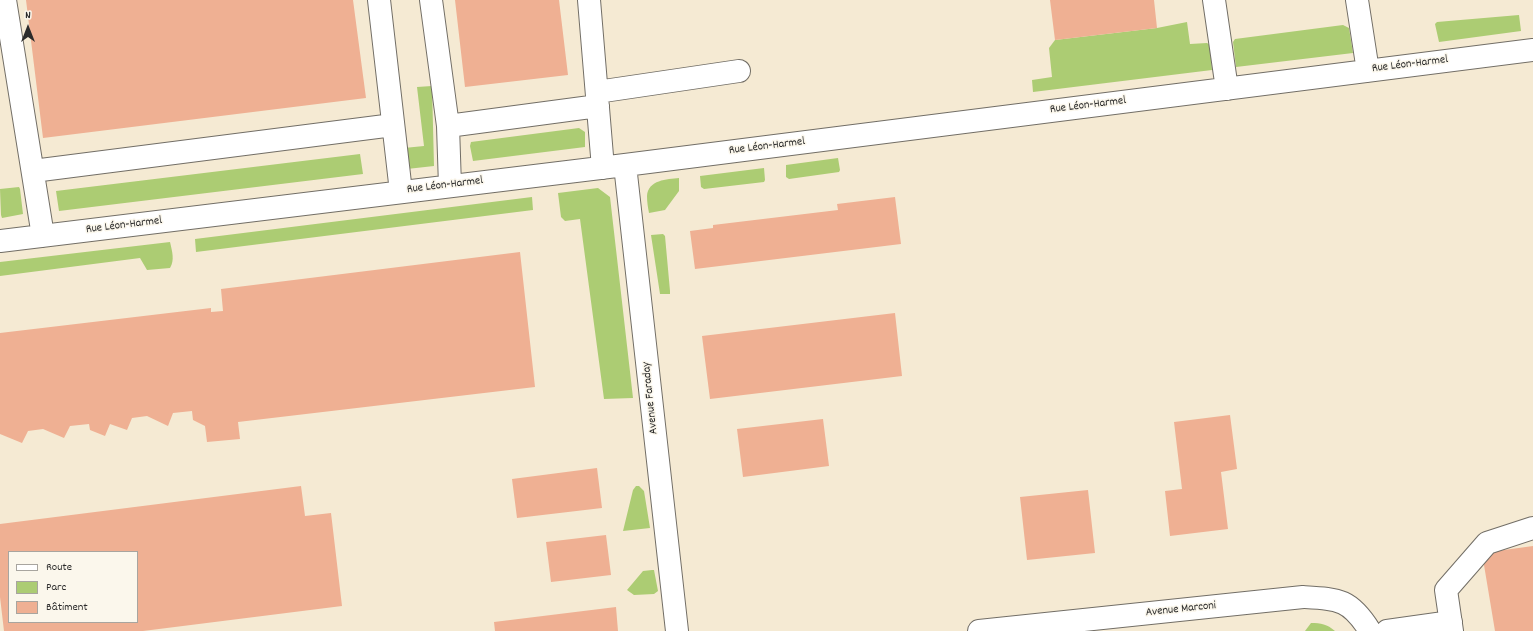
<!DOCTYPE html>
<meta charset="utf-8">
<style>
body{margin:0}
#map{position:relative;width:1533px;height:631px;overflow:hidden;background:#f5ead3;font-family:Dekko,sans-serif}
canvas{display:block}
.legend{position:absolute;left:8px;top:551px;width:130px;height:72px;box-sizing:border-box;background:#fbf7ec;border:1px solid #a8a59f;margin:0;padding:5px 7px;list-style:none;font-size:12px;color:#2b2b2b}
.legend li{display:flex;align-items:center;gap:8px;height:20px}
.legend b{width:20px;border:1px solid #a8a59f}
.north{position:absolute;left:8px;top:8px;width:40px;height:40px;-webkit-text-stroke:3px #fbf7ec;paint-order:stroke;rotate:0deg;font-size:11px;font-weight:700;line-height:16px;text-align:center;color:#2b2b2b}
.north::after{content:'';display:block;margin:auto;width:14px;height:18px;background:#2b2b2b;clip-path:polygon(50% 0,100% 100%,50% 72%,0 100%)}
</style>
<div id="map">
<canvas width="1533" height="631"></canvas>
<ul class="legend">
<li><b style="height:5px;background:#fff"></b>Route</li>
<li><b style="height:11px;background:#accc73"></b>Parc</li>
<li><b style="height:11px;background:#efb093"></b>Bâtiment</li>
</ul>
<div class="north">N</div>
</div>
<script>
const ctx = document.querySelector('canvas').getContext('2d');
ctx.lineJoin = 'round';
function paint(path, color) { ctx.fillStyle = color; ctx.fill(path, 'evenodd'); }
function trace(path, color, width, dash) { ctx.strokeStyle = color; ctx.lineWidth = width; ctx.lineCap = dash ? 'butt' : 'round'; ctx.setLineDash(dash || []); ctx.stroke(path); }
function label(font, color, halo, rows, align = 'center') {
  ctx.font = font + ' Dekko,sans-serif'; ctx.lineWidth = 3; ctx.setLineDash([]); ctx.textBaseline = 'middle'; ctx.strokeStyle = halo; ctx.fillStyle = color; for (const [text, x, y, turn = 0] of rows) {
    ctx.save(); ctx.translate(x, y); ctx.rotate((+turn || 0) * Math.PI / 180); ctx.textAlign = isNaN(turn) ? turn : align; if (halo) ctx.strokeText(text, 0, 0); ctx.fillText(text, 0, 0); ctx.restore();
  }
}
paint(new Path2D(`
 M1519,15L1521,31L1439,42L1435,24L1437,22Z
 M1187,22L1190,44L1207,43L1210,45L1212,70L1033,92L1032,80L1052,77L1049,48L1055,40L1157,28Z
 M1343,25L1349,28L1353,53L1236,67L1233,42L1235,39Z
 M432,86L434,166L407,169L404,148L424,146L417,87Z
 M579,128L585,132V147L473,161L470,146L471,142Z
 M360,154L363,174L59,211L56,191Z
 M838,158L840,170L839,172L789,179L786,177V165Z
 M764,168L765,180L764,182L704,189L701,187L700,176Z
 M679,178V191L665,210L649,213C648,208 647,202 647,196C648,180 667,179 679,178Z
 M19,187L20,189L23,214L2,218L1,215L0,189Z
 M598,188L610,197L633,398L604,399L580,219L565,221L561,217L558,193Z
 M532,197L533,210L196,252L195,239Z
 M663,234L665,236L670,291V294H660L651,235Z
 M170,242C172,251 175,260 170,268L147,270L140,258L0,276V262Z
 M636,486H639L644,491L650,528L623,531L633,490Z
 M652,570H654L658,591L654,594L634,595L627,590L643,571Z
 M1311,623C1321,623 1327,624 1335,631H1305Z`), '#accc73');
paint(new Path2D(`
 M26,0H353L366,98L43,138Z
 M455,0H559L568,75L465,87Z
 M1050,0H1154L1157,28L1055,40Z
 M895,197L901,244L695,269L690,231L713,228V225L838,210L837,204Z
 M520,252L535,387L238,422L240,439L207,442L205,426L193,420L192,411L173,413L168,426L147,416L132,418L127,430L110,424L105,436L90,430L89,424L70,426L64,438L43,429L28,431L22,443L0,434V333L211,308V312L223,311L221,289Z
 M895,313L902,376L710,399L702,336Z
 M1230,415L1237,469L1221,472L1228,529L1170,536L1165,491L1182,489L1174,422Z
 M823,419L829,466L743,477L737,429Z
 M597,468L602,508L517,518L512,479Z
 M301,486L305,516L331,513L342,606L143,631H4L0,597V524ZM9,552H137V622H9Z
 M1088,490L1095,553L1027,560L1020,497Z
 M606,535L611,575L551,582L546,542Z
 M1533,546V631H1495L1482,553Z
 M616,607L618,631H495L494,622Z`), '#efb093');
const minor = new Path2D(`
 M5,0L43,236
 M379,0L401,192
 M431,0L448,126L450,186
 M589,0L603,168
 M1214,0L1227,89
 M1357,0L1368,71
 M597,92L739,71
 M448,126L598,106
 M625,165L677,631
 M33,171L393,125
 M0,241L625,165L1533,50
 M979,631L1303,597C1339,599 1350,599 1370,631
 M1387,631L1451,622
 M1452,631L1446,590L1487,543L1533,528`);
trace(minor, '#726e66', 24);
trace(minor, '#fff', 22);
label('12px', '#2b2b2b', '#fbf7ec', [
 ["Rue Léon-Harmel",1410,65,-7],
 ["Rue Léon-Harmel",1088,106,-7],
 ["Rue Léon-Harmel",767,147,-7],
 ["Rue Léon-Harmel",445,186,-7],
 ["Rue Léon-Harmel",124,226,-7],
 ["Avenue Faraday",651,398,-96],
 ["Avenue Marconi",1181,610,-6]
]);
</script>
